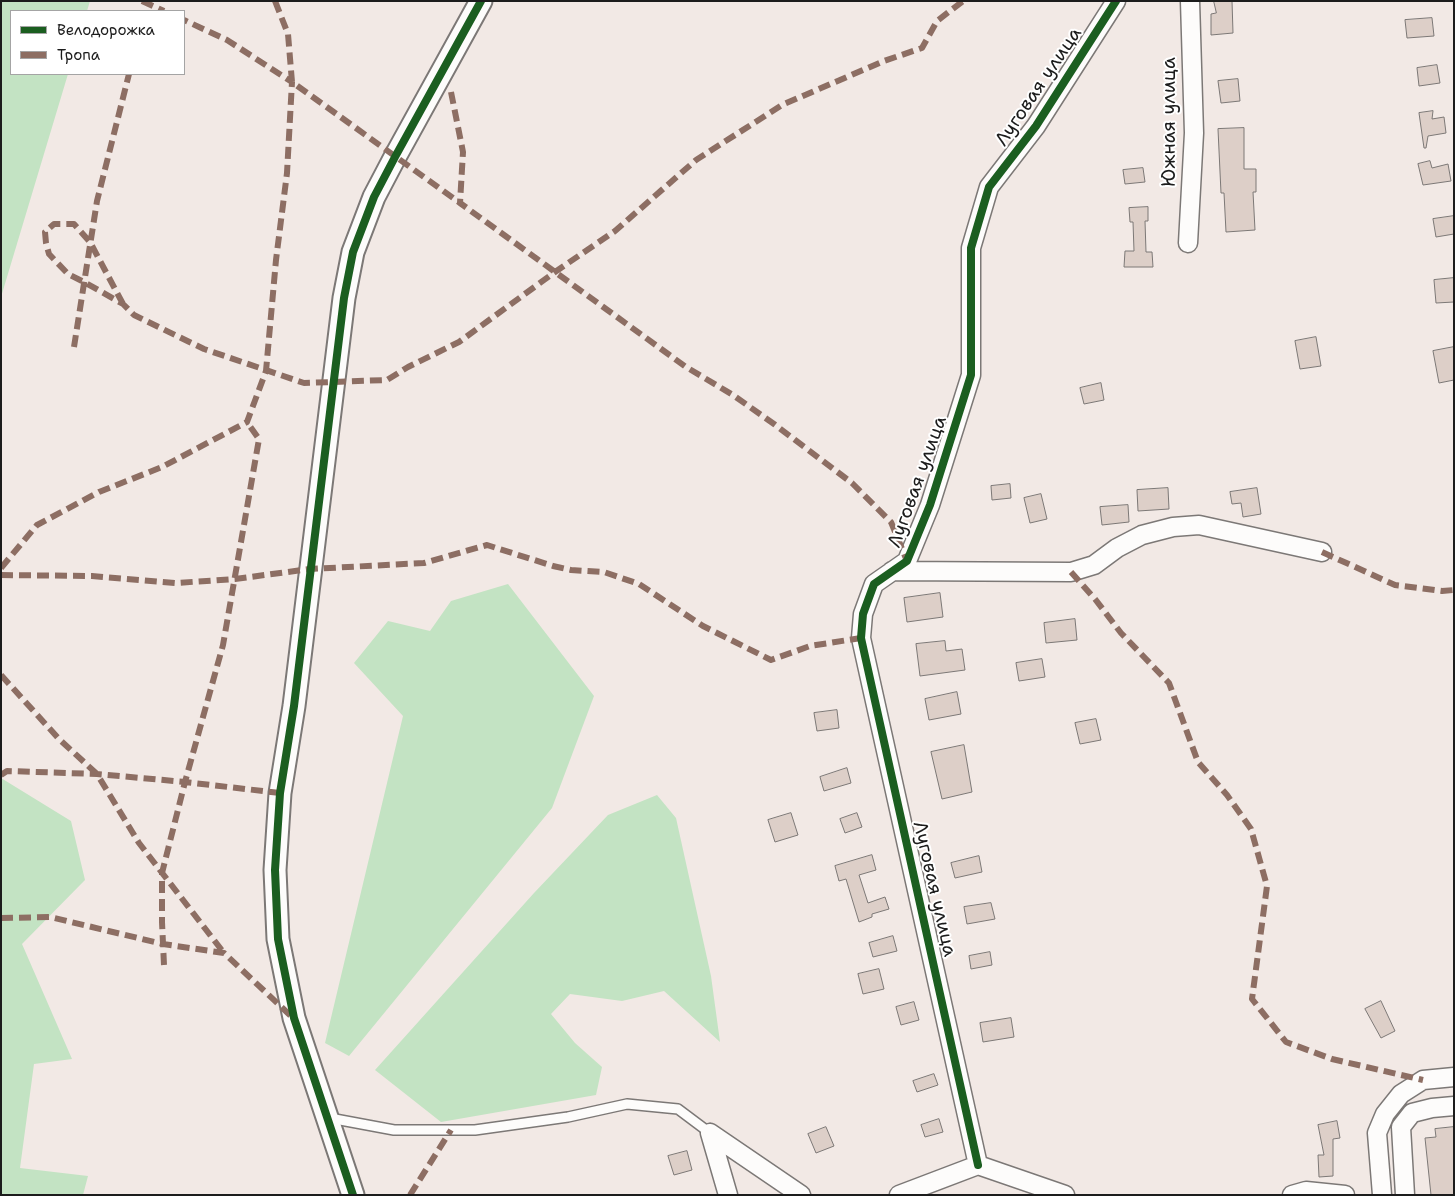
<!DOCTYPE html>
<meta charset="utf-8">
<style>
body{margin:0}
#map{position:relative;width:1455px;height:1196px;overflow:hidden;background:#f2e9e5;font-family:"Shantell Sans",sans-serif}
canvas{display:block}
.frame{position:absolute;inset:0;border:2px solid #1c1c1c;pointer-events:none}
.legend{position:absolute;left:10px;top:10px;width:175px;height:65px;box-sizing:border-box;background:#fff;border:1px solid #a4a4a4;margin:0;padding:6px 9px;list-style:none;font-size:15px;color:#1c1c1c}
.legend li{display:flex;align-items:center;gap:10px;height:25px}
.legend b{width:25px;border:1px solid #a4a4a4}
</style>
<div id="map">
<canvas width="1455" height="1196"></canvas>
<div class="frame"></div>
<ul class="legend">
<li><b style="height:6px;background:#1b5e20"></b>Велодорожка</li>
<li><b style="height:6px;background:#8d6e63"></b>Тропа</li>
</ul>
</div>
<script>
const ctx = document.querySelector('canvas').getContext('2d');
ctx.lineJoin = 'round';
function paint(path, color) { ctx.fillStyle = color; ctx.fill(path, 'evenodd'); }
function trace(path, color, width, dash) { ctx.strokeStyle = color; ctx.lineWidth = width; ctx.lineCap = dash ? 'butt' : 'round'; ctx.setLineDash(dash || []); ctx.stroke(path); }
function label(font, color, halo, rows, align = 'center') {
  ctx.font = font + ' "Shantell Sans",sans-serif'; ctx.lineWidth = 4; ctx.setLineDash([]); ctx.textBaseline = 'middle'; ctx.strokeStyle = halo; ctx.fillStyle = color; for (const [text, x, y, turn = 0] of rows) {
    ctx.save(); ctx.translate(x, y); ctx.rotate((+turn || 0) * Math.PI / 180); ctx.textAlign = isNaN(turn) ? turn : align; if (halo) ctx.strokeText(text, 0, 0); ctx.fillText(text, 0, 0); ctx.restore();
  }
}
paint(new Path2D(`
 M1,1H90L87,11H11V74H68L1,297Z
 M508,584L594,696L552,808L349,1056L325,1043L403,716L354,663L388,621L430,631L451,601Z
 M1,778L71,821L85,880L22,944L72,1059L34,1064L20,1168L88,1176L83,1195H1Z
 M657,795L676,818L711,976L720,1042L664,991L622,1001L570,994L551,1014L575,1043L602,1067L596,1095L441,1122L375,1070L534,893L608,815Z`), '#c3e3c3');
const building = new Path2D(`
 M1214,1H1232L1233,33L1211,35V14L1216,13Z
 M1432,18L1434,36L1407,38L1405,20Z
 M1437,65L1440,83L1419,86L1417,68Z
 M1238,79L1240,101L1221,103L1218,81Z
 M1433,111L1432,119L1444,117L1446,133L1428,136L1426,148H1424L1419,113Z
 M1244,128V169H1256V192H1253L1255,230L1226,232L1224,193H1221L1218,129Z
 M1430,161L1432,168L1448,164L1451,181L1423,185L1418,164Z
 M1143,168L1145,182L1125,184L1123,170Z
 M1148,207V221H1145L1146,252H1152L1153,267H1124L1125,251H1134L1133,222H1130L1129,208Z
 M1454,216V234L1436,237L1433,219Z
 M1454,278V302L1436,303L1434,280Z
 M1316,337L1321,366L1300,369L1295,341Z
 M1454,347V380L1439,383L1433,351Z
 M1101,383L1104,400L1084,404L1080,388Z
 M1010,484L1011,498L992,500L991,486Z
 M1168,488L1169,509L1138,511L1137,490Z
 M1257,488L1261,514L1243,517L1241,503L1232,504L1230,492Z
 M1041,494L1047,519L1030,523L1024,498Z
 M1128,505L1129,522L1102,525L1100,507Z
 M940,593L943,617L907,622L904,598Z
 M1075,619L1077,640L1046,643L1044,623Z
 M945,641L946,651L962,649L965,670L920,676L916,644Z
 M1042,659L1045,677L1019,681L1016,663Z
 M957,692L961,714L929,720L925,699Z
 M837,710L839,728L817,731L814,713Z
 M1096,719L1101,740L1080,744L1075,723Z
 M964,745L972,792L942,799L931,752Z
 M847,768L851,783L824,791L820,777Z
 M791,813L798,835L775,842L768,820Z
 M857,813L862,827L845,833L840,819Z
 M872,855L876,870L859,875L868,903L885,897L889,909L872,914V917L859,922L846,879L839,881L835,866Z
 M979,856L982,872L955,878L951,863Z
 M991,903L995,919L967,924L964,907Z
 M893,936L897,951L873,957L869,943Z
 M990,952L992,965L971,969L969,956Z
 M879,969L884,989L863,994L858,974Z
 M1381,1001L1395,1031L1381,1038L1365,1009Z
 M914,1002L919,1020L901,1025L896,1007Z
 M1011,1018L1014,1037L983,1042L980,1023Z
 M934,1074L938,1085L917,1092L913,1081Z
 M939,1119L943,1132L925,1137L921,1125Z
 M1337,1121L1340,1138L1333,1139V1176L1319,1177L1318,1155H1324L1318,1125Z
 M826,1127L834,1146L816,1153L808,1134Z
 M1454,1127V1195H1431L1425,1138L1436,1137L1435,1129Z
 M687,1151L692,1170L674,1175L668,1156Z`);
paint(building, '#ddcfc8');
trace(building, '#7c7876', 1);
const service = new Path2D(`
 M328,1123L335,1119L394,1130H475L568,1117L627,1104L678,1109L710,1133`);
const minor = new Path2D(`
 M1188,243L1194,133L1190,1
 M892,571L1071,572L1094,565L1117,548L1142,535L1173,527L1199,525L1322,552
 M710,1133L801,1195
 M710,1133L728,1195
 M978,1165L861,638L863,614L874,584L907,561L930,505L971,375V248L989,187L1036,126L1116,1
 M899,1195L978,1165L1065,1195
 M1292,1195L1306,1191L1345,1195
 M1382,1195L1377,1133L1385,1114L1401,1094L1423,1080L1454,1077
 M1405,1195L1401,1127L1412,1113L1432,1108L1454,1106`);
const tertiary = new Path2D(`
 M353,1195L294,1018L278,939L275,870L280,793L294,706L344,298L353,252L374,197L395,157L481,1`);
trace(service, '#7c7876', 12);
trace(minor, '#7c7876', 21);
trace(tertiary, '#7c7876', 25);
trace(service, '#fdfcfb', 9);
trace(minor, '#fdfcfb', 18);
trace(tertiary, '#fdfcfb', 21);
trace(new Path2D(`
 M142,1L164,11
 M275,1L288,34L292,82L460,203
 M451,92L463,152L460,203L686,367L733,395L774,424L852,483L891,522L907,561
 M123,304L90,242L74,224H54L45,232L46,243L49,254L68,274L84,282L123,304L134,315L204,349L304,383L387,380L408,367L459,342L555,272L615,231L696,160L782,105L884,61L922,48L937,21L963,1
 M74,347L97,201L129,74
 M1322,552L1395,585L1442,591L1454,590
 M1,568L37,525L99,492L162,467L247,422L266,371L276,260L287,173L292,82L227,40L184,20
 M1071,572L1095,599L1121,633L1169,683L1198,762L1227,795L1251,829L1267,886L1252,999L1286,1042L1332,1059L1423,1080
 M1,575L92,576L176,583L235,579L310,569L424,563L487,545L553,566L571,570L604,572L639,584L703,626L771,660L810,646L861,638
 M1,675L59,739L97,774L139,843L224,953
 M1,775L7,771L97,774L185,782L280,793
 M1,918L50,917L163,944L224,953L292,1017
 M164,965L162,922V873L185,782L223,645L259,439L247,422
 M410,1195L451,1130`), '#8d6e63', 6, [12, 6]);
trace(new Path2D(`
 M978,1165L861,638L863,614L874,584L907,561L930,505L971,375V248L989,187L1036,126L1116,1
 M353,1195L294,1018L278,939L275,870L280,793L294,706L344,298L353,252L374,197L395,157L481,1`), '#1b5e20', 8);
label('19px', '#1c1c1c', '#fff', [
 ["Луговая улица",1039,87,-56],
 ["Южная улица",1170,122,-90],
 ["Луговая улица",918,482,-70],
 ["Луговая улица",934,889,77]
]);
</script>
